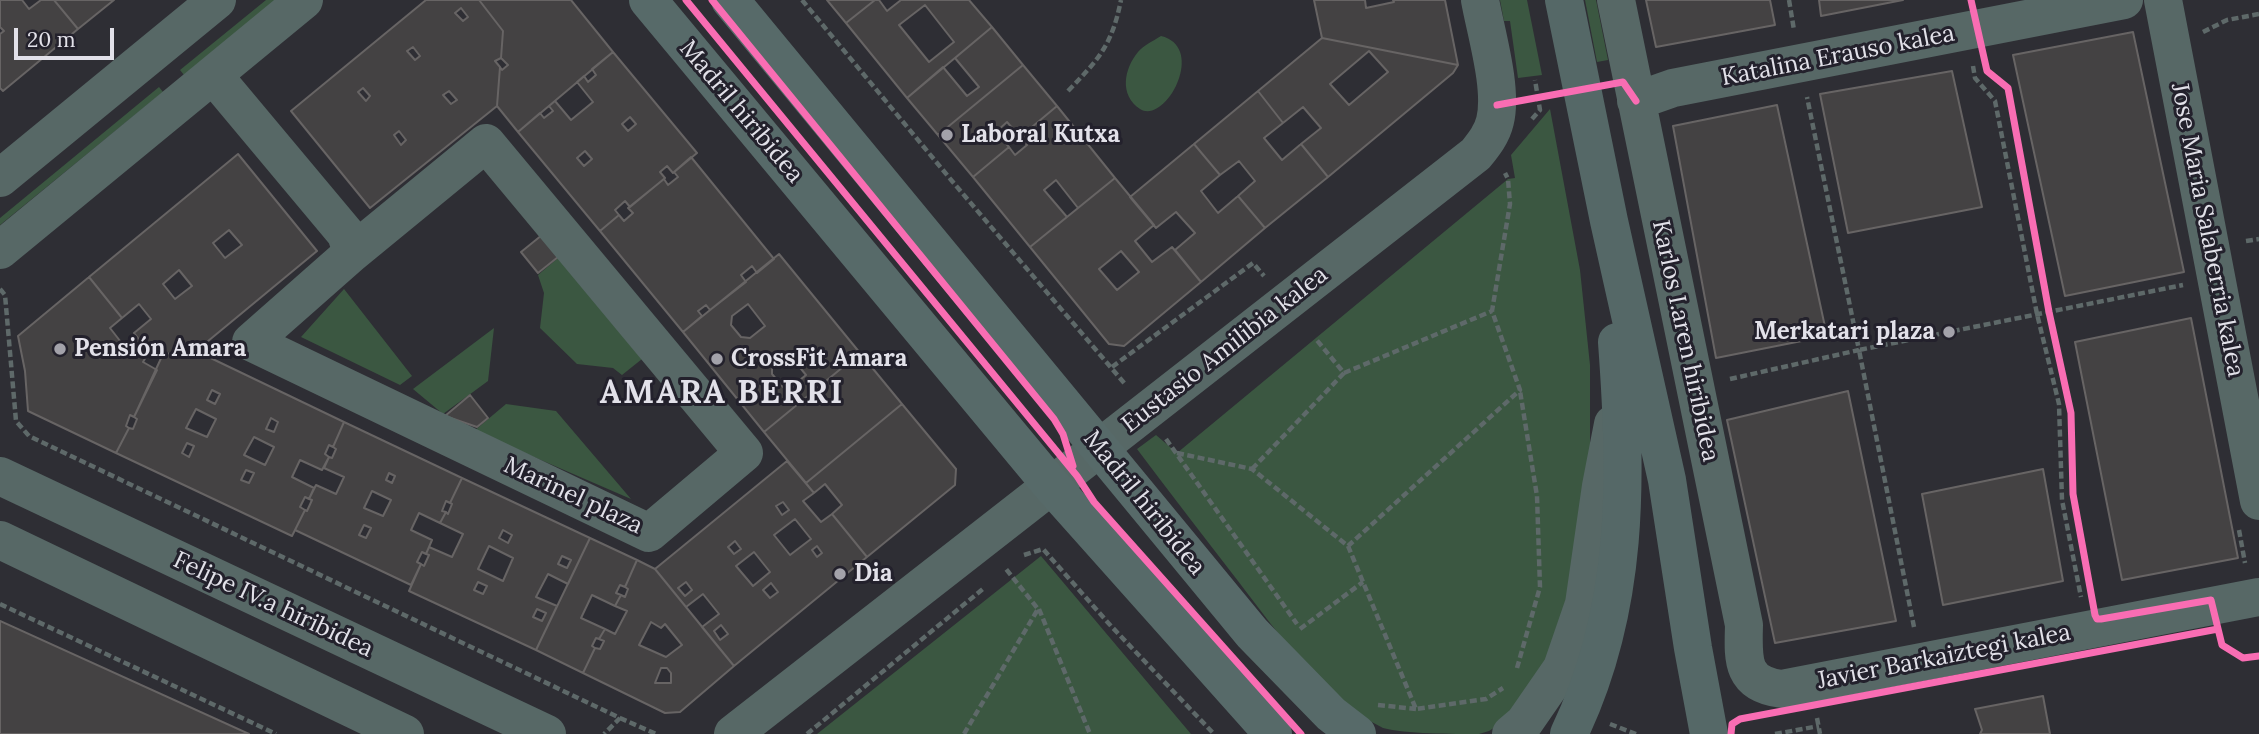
<!DOCTYPE html>
<meta charset="utf-8">
<style>
body{margin:0}
#map{position:relative;width:2259px;height:734px;overflow:hidden;background:#2e2e34;font-family:Lora,serif}
canvas{display:block}
.scale{position:absolute;left:14px;top:28px;width:100px;height:32px;box-sizing:border-box;border:4px solid #e2e1e9;border-top:0;padding-left:9px;font-size:21px;line-height:24px;white-space:nowrap;color:#e2e1e9;-webkit-text-stroke:5px #23212c;paint-order:stroke}
</style>
<div id="map">
<canvas width="2259" height="734"></canvas>
<div class="scale">20 m</div>
</div>
<script>
const ctx = document.querySelector('canvas').getContext('2d');
ctx.lineJoin = 'round';
function paint(path, color) { ctx.fillStyle = color; ctx.fill(path, 'evenodd'); }
function trace(path, color, width, dash) { ctx.strokeStyle = color; ctx.lineWidth = width; ctx.lineCap = dash ? 'butt' : 'round'; ctx.setLineDash(dash || []); ctx.stroke(path); }
function label(font, color, halo, rows, align = 'center') {
  ctx.font = font + ' Lora,serif'; ctx.lineWidth = 6; ctx.setLineDash([]); ctx.textBaseline = 'middle'; ctx.strokeStyle = halo; ctx.fillStyle = color; for (const [text, x, y, turn = 0] of rows) {
    ctx.save(); ctx.translate(x, y); ctx.rotate((+turn || 0) * Math.PI / 180); ctx.textAlign = isNaN(turn) ? turn : align; if (halo) ctx.strokeText(text, 0, 0); ctx.fillText(text, 0, 0); ctx.restore();
  }
}
paint(new Path2D(`
 M266,0H276L184,75L180,70Z
 M1500,0H1527L1542,75L1518,78L1510,21H1504Z
 M1585,0H1596L1608,60L1597,62Z
 M1161,36C1207,47 1166,125 1140,109C1119,95 1124,69 1138,52C1144,45 1153,41 1161,36Z
 M159,87L163,92L0,225V218Z
 M1550,109L1580,270L1590,365V483L1583,544L1548,660L1508,719L1489,731L1479,734C1453,734 1405,734 1383,728C1323,698 1278,633 1238,581C1204,537 1170,493 1137,449L1156,435L1177,453L1508,179L1515,178L1511,155Z
 M558,258L642,359L622,375L613,368L577,364L540,328L544,293L538,275Z
 M344,289L412,376L400,385L301,337Z
 M494,328L488,381L443,414L413,389Z
 M506,404L556,411L631,499L474,431Z
 M1041,556L1191,734H817Z`), '#3b5741');
const building = new Path2D(`
 M0,0H22L29,9L41,0H54L78,29L3,91L0,88V34L4,31L0,27Z
 M54,0H114L78,29Z
 M426,0H479L503,31L501,58L495,61L500,67L497,106L370,208L291,111ZM461,8L468,17L463,21L455,13ZM413,47L420,56L415,60L407,51ZM363,88L370,96L366,101L358,92ZM449,91L457,100L451,104L443,95ZM399,131L406,140L401,145L394,135Z
 M479,0H571L613,52L518,132L497,106L500,67L502,70L508,65L501,58L503,31Z
 M827,0H875L846,23Z
 M875,0H879L887,11L901,0H969L992,27L907,98L846,23ZM925,5L954,42L929,62L899,25Z
 M1314,0H1365L1366,8L1394,2L1393,0H1445L1458,65L1322,38Z
 M1646,0H1770L1775,25L1656,47Z
 M1819,0H1903L1821,16Z
 M992,27L1023,65L938,135L907,98L943,67L967,96L979,87L955,58Z
 M2133,32L2184,272L2065,296L2013,55Z
 M1322,38L1458,65L1453,73L1328,177L1301,144L1321,128L1303,107L1283,123L1258,91ZM1369,51L1388,72L1349,105L1330,84Z
 M613,52L697,153L673,173L667,166L660,172L665,178L630,207L625,201L615,210L619,215L600,231L518,132L540,113L544,118L553,111L549,106L555,101L571,120L593,102L577,82L584,76L588,82L596,75L592,69ZM630,117L636,124L628,131L622,124ZM585,151L592,159L584,166L577,158Z
 M1023,65L1057,106L1020,137L1007,122L996,132L1009,147L973,177L938,135Z
 M1952,71L1982,207L1848,233L1820,94Z
 M1258,91L1283,123L1264,138L1282,160L1301,144L1328,177L1265,228L1238,196L1255,181L1239,161L1220,175L1194,144Z
 M1777,105L1827,336L1716,358L1673,126Z
 M1057,106L1115,178L1078,208L1056,180L1044,190L1067,217L1030,247L973,177L1009,147L1015,155L1027,145L1020,137Z
 M1194,144L1220,175L1201,191L1218,213L1238,196L1265,228L1201,282L1175,250L1195,233L1176,212L1156,228L1130,197Z
 M238,154L317,251L196,351L163,354L157,346L149,352L134,333L151,319L139,304L122,318L89,277ZM229,230L242,245L225,258L213,243ZM179,270L192,286L175,299L163,284Z
 M691,157L774,259L757,273L752,266L741,275L746,282L710,310L706,305L698,311L702,316L683,332L600,231L619,215L624,221L633,213L628,208L664,179L668,185L678,177L674,172Z
 M1115,178L1154,225L1135,241L1152,262L1172,247L1201,282L1124,346L1109,344L1030,247ZM1121,251L1139,272L1117,290L1099,269Z
 M542,235L558,257L538,273L521,252Z
 M779,254L860,353L764,432L683,332ZM748,304L765,326L750,338L741,337L731,325L732,316ZM789,354L806,375L790,388L783,387L772,374V367Z
 M89,277L122,318L110,328L124,346L136,336L149,352L143,362L157,370L134,417L130,415L126,426L129,428L116,453L28,411L25,371L18,336Z
 M2191,318L2238,558L2122,580L2075,342Z
 M196,351L344,422L333,447L329,445L325,454L329,457L322,470L300,460L292,477L314,488L309,499L305,497L300,507L305,510L292,536L116,453L129,428L133,429L137,419L134,417L163,354ZM212,390L220,394L215,404L207,400ZM196,409L216,419L207,437L186,428ZM271,418L278,422L274,432L266,429ZM254,437L274,447L265,465L244,455ZM187,443L194,446L189,457L182,453ZM246,470L254,473L249,483L241,480Z
 M860,353L902,404L806,483L764,432Z
 M1848,391L1896,621L1775,643L1727,420Z
 M470,395L488,418L477,427L445,416Z
 M902,404L956,469L955,485L867,557L832,514L842,505L825,484L814,493L806,483Z
 M344,422L462,478L450,503L446,501L442,511L446,512L440,523L419,513L411,530L432,540L426,554L422,552L417,562L421,564L411,585L295,530L305,510L307,511L312,500L309,499L316,485L336,494L344,477L324,468L329,457L332,458L336,449L333,447ZM389,473L395,476L392,483L386,480ZM372,491L391,500L383,516L364,508ZM364,525L371,528L366,538L359,535Z
 M787,461L814,493L803,501L821,522L832,514L867,557L734,666L702,627L719,614L703,594L686,607L655,569ZM783,502L789,510L782,515L776,506ZM795,519L811,539L790,555L774,535ZM735,541L741,549L734,554L728,547ZM817,546L822,553L817,557L812,550ZM754,552L770,572L753,586L736,566ZM686,582L692,590L685,596L678,588ZM771,583L778,592L770,598L763,590ZM721,625L728,634L720,640L714,631Z
 M2043,469L2063,581L1943,605L1922,494Z
 M462,478L590,538L568,584L548,574L536,597L557,606L536,650L409,591L421,564L424,566L429,555L426,554L429,547L452,557L463,534L440,523L446,512L448,514L452,504L450,503ZM503,530L512,535L508,543L499,538ZM489,546L513,558L503,581L478,569ZM562,556L571,560L567,568L558,564ZM478,582L487,586L483,594L474,590ZM537,609L546,613L542,621L533,617Z
 M590,538L637,560L625,587L620,585L616,593L621,595L615,606L592,595L581,618L605,629L599,639L596,638L592,646L595,648L583,673L536,650Z
 M637,560L655,569L734,666L680,712L665,713L583,673L595,648L600,649L604,641L599,639L605,629L615,634L627,611L615,606L621,595L625,597L628,589L625,587ZM651,622L661,628L665,624L682,645L666,657L639,645ZM661,668H667L671,673V683H655Z
 M0,621L249,734H0Z
 M2043,696L2050,734H1980L1982,730L1975,709Z`);
paint(building, '#444243');
trace(building, '#676464', 2);
trace(new Path2D(`
 M802,0L952,181L1125,384
 M1789,0L1794,30
 M2203,32L2227,20L2259,14
 M1973,66L1975,78L1995,101L2037,314L2059,404L2062,500L2081,597
 M1068,91C1099,59 1112,45 1121,0
 M1532,119L1540,110L1535,80
 M2246,241L2259,239
 M0,289L5,295L16,421L29,436L620,718L604,734
 M1112,367L1253,263L1264,276
 M1344,373L1492,311
 M1730,379L1859,350L1807,97
 M1166,439L1297,624
 M1177,453L1252,469L1348,546L1520,390L1492,311L1510,204L1508,179L1505,173
 M1252,469L1344,373L1315,338
 M2239,530L2245,563
 M1348,546L1416,709L1486,699L1503,688
 M1024,555L1043,549L1111,626L1214,734
 M0,604L276,734
 M1039,609L1090,734
 M1914,627L1859,350L2183,285
 M1300,629L1363,582
 M1517,668L1540,587L1537,496L1520,391
 M1378,705L1416,709
 M620,718L656,734
 M1817,718L1820,734
 M1610,724L1636,734
 M807,734L984,588
 M964,734L1038,609L1006,569L1008,568
 M1775,734L1819,726`), '#5e6969', 4.5, [7, 3.5]);
trace(new Path2D(`
 M1616,0L1744,625C1743,660 1741,684 1782,689L2259,597
 M2163,0L2259,501
 M213,75L346,234L352,253
 M1636,101L1673,88L2124,0
 M486,143L744,453L649,533L251,342L352,253Z
 M0,178L217,0
 M0,250L304,0
 M0,476L547,734
 M0,540L405,734
 M733,734L1476,154C1484,144 1492,134 1495,121C1503,89 1486,33 1480,0
 M1511,734L1524,723L1562,668L1584,604L1601,486L1613,424`), '#576866', 38);
trace(new Path2D(`
 M648,0L1051,485L1273,734
 M730,0L1252,633L1331,714L1357,734`), '#576a69', 38);
trace(new Path2D(`
 M1564,0L1609,221L1667,480L1693,648L1709,734
 M1569,734C1630,607 1627,479 1617,342`), '#556867', 38);
trace(new Path2D(`
 M686,0L1077,476L1094,502L1301,734
 M712,0L1054,419L1063,434L1073,466
 M1971,0L1987,71L2008,88L2049,312L2071,413L2073,494L2095,615L2097,619H2101L2211,600L2222,645L2243,658L2259,656
 M1497,105L1623,82L1636,101
 M1731,734L1732,724L1740,719L2218,629`), '#f96db3', 7);
for (const [x, y, r, color] of [
 [947,135,7,"#a3a2aa"],
 [1949,332,7,"#a3a2aa"],
 [60,349,7,"#a3a2aa"],
 [717,359,7,"#a3a2aa"],
 [840,574,7,"#a3a2aa"]
]) { const dot = new Path2D(); dot.arc(x, y, r, 0, 2 * Math.PI); ctx.fillStyle = color; ctx.fill(dot); trace(dot, '#23212c', 2.5); }
label('24px', '#e2e1e9', '#23212c', [
 ["Katalina Erauso kalea",1838,56,-11],
 ["Madril hiribidea",741,112,50],
 ["Jose Maria Salaberria kalea",2207,230,79],
 ["Karlos I.aren hiribidea",1685,341,78],
 ["Eustasio Amilibia kalea",1225,350,-38],
 ["Marinel plaza",573,496,25],
 ["Madril hiribidea",1144,503,51],
 ["Felipe IV.a hiribidea",273,605,25],
 ["Javier Barkaiztegi kalea",1944,657,-11]
]);
label('bold 24px', '#e2e1e9', '#23212c', [
 ["Laboral Kutxa",961,135],
 ["Merkatari plaza",1935,332,"right"],
 ["Pensión Amara",74,349],
 ["CrossFit Amara",731,359],
 ["Dia",854,574]
], 'left');
ctx.letterSpacing = '2px';
label('bold 32px', '#e2e1e9', '#23212c', [
 ["AMARA BERRI",722,394]
]);
ctx.letterSpacing = '0px';
</script>
